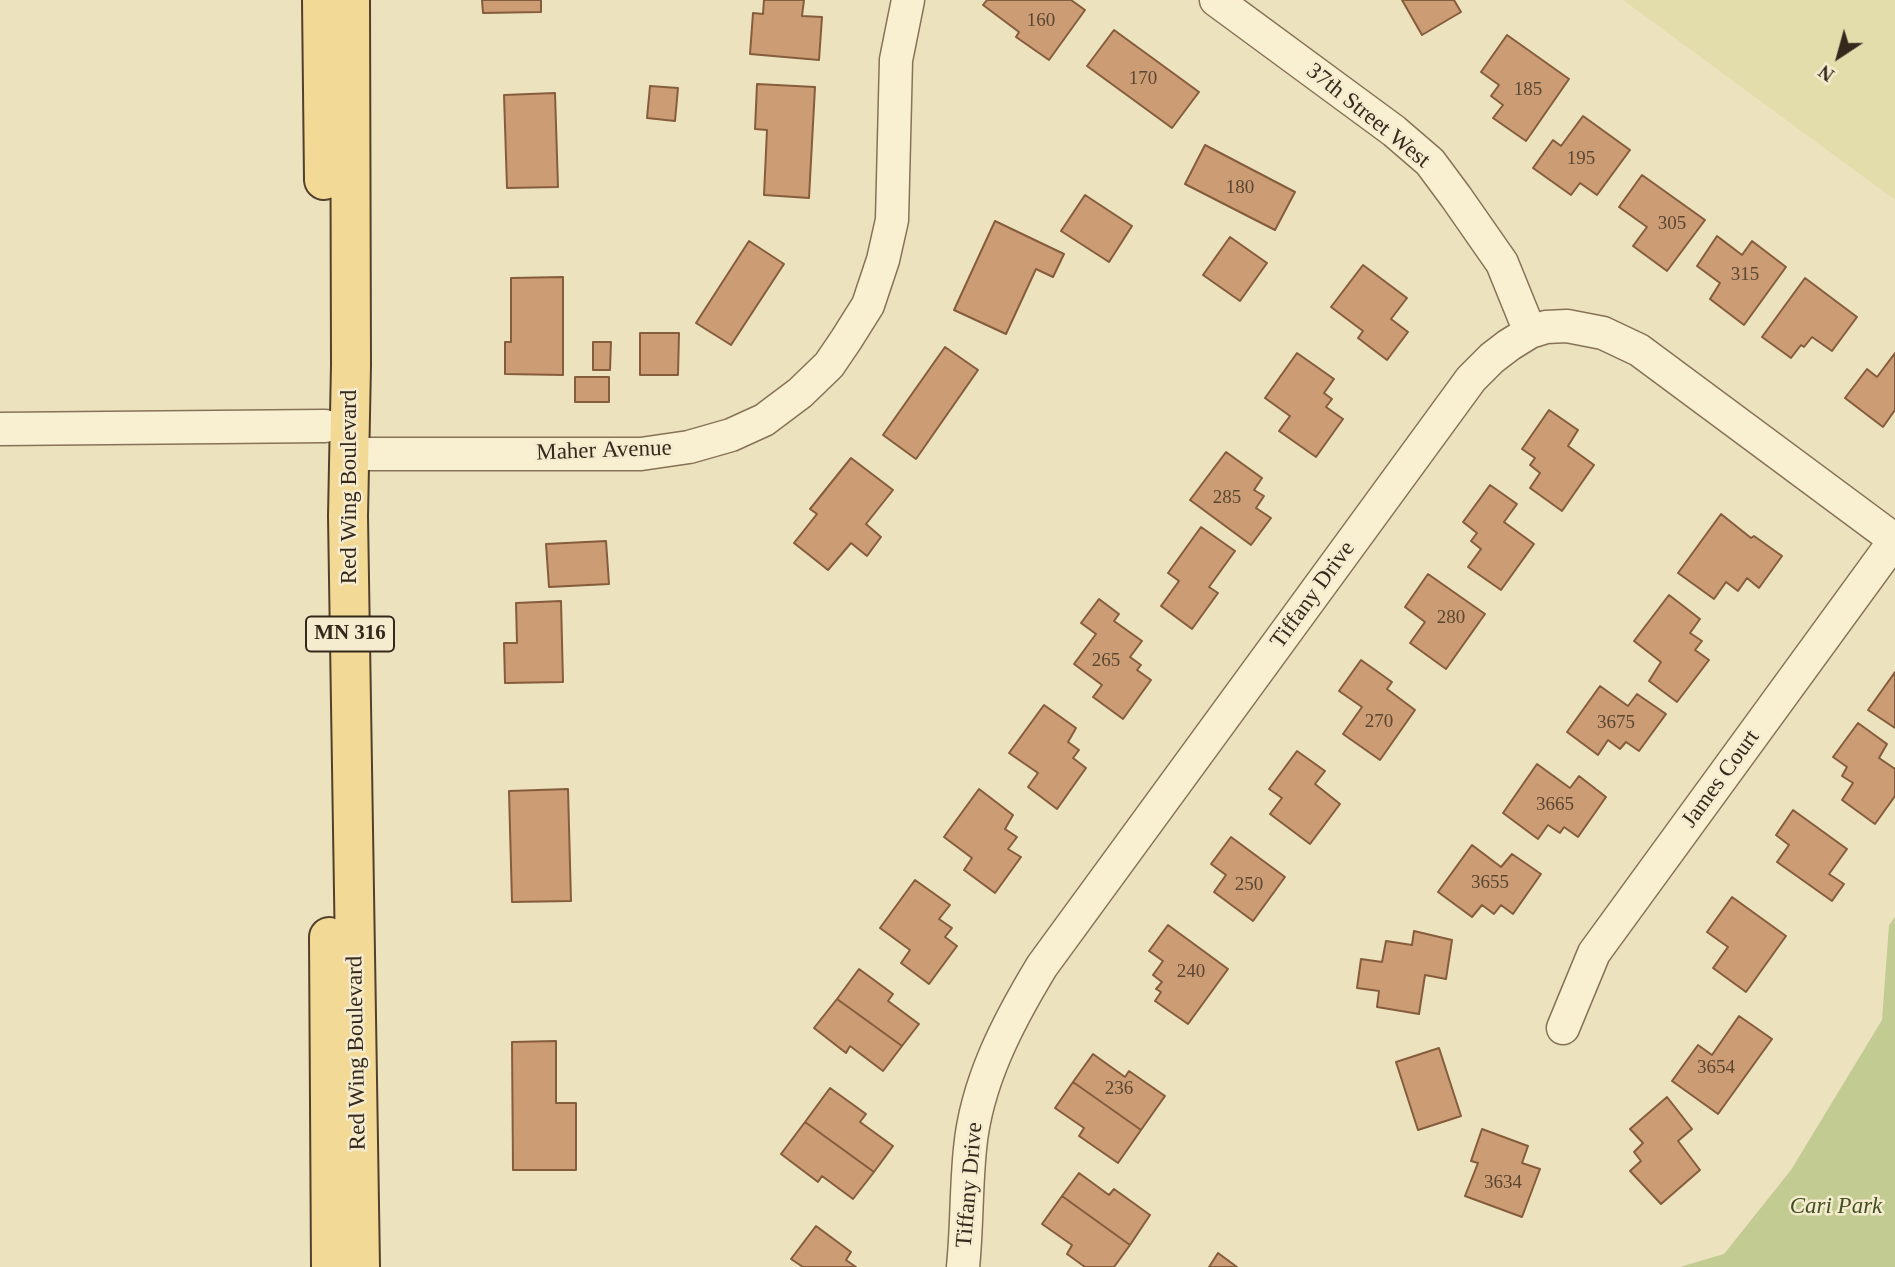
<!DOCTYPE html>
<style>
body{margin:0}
#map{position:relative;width:1895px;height:1267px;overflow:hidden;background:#ede2be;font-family:"Times New Roman",serif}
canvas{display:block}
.north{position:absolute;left:1804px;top:21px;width:70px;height:70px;-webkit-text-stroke:5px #f5ebce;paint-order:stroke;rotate:216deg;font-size:19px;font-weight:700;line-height:28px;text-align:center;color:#35291c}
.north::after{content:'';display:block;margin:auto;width:24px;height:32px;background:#35291c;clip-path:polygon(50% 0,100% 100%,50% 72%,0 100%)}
</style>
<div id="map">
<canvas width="1895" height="1267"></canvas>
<div class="north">N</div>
</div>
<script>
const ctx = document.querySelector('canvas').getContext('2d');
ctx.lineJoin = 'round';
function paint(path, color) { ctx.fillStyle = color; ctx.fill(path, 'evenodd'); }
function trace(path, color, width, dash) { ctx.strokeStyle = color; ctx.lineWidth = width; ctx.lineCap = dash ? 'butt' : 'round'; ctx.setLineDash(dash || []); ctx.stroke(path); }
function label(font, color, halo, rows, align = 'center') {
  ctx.font = font + ' "Times New Roman",serif'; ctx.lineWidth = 5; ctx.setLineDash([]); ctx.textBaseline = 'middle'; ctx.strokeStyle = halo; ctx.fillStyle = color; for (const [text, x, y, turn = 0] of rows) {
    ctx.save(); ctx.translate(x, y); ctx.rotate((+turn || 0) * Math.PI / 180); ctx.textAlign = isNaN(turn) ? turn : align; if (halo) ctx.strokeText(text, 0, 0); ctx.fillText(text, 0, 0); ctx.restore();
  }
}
paint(new Path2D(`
 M1623,0H1895V200Z`), '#e3ddac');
paint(new Path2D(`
 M1895,917V1267H1680L1724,1254L1791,1170L1882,1020L1889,925Z`), '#c2cb92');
const building = new Path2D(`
 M482,0H541V12L483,13Z
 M764,0H804L802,16L822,17L819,60L750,54L753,13L763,14Z
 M987,0H1071L1085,10L1049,60L1016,37L1019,32L983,5Z
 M1402,0H1454L1461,12L1422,35Z
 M1114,30L1199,92L1172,128L1087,66Z
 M1507,35L1569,79L1526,141L1493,118L1503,105L1491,96L1499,85L1481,72Z
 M757,84L815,87L809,198L764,195L767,130L755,129Z
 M650,86L678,88L675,121L647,118Z
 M555,93L558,187L507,188L504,95Z
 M1583,116L1630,150L1597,195L1580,183L1571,195L1533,168L1553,140L1561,146Z
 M1205,145L1295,192L1275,230L1185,184Z
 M1642,175L1705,220L1667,271L1633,246L1647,227L1619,207Z
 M1085,195L1132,226L1109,262L1061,231Z
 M995,221L1064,254L1053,277L1036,269L1006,334L954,310Z
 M1717,236L1742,255L1752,241L1786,267L1744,325L1710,299L1720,283L1697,266Z
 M1230,237L1267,263L1240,301L1203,275Z
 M749,241L784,264L731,345L696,323Z
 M1363,265L1407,298L1391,319L1408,332L1387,360L1358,338L1363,331L1331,307Z
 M563,277V375L505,374V342H511V278Z
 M1805,278L1857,317L1832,351L1812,337L1804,347L1801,345L1791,358L1762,337Z
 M640,333H679L678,375H640Z
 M593,342H611L610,370H593Z
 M945,347L978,370L916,459L883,435Z
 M1297,353L1334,379L1324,393L1332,399L1326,407L1343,419L1316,457L1279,431L1290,416L1265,398Z
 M1895,353V410L1883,427L1845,398L1867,369L1877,377Z
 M575,377H609V402H575Z
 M1549,410L1578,430L1568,446L1594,465L1562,511L1530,488L1540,473L1530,465L1535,458L1522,449Z
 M1226,452L1262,478L1254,490L1264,496L1256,508L1271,518L1251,545L1190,500Z
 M851,458L893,490L866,524L881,537L867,556L851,543L828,570L794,543L817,514L810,509Z
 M1490,485L1517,504L1504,522L1534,544L1501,590L1468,567L1481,549L1471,541L1477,533L1463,522Z
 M1721,514L1751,538L1754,536L1782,556L1759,588L1747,578L1738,591L1726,582L1714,599L1678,573Z
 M1201,527L1235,551L1209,587L1218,593L1192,629L1161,606L1179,581L1168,573Z
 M606,541L609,584L549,587L546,544Z
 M1428,574L1485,614L1446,669L1410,643L1425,622L1405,607Z
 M1669,595L1700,619L1690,633L1702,641L1695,650L1709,660L1677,702L1649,681L1661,662L1634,641Z
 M1099,599L1119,614L1114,621L1142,641L1130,657L1141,665L1137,670L1151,680L1123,719L1093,697L1102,685L1074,664L1096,634L1081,623Z
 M561,601L563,682L505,683L504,643H517L516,603Z
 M1361,660L1392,682L1387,689L1415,710L1380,760L1343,734L1362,707L1339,691Z
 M1895,672V728L1868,710Z
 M1600,686L1628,706L1637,694L1666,714L1639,751L1626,742L1620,749L1608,740L1598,755L1567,732Z
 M1044,705L1076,728L1068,742L1079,750L1073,758L1086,768L1057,809L1028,787L1038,773L1009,753Z
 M1858,723L1887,744L1879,758L1895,769V796L1875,824L1842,800L1853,783L1842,776L1847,767L1833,757Z
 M1297,751L1325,771L1315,784L1340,804L1310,844L1270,814L1282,798L1269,789Z
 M1537,764L1570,788L1579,776L1606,797L1578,837L1564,827L1560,833L1548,825L1538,839L1503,813Z
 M568,789L571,901L512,902L509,791Z
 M979,789L1013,815L1005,829L1017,837L1008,849L1021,857L995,893L964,870L972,858L944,837Z
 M1793,810L1847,849L1829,874L1844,884L1832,901L1777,862L1789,845L1776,835Z
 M1231,837L1285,877L1253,921L1214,892L1226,875L1211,864Z
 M1472,845L1501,867L1512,854L1541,874L1513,914L1501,905L1494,914L1482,905L1472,917L1438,892Z
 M915,880L950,905L939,919L952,928L945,937L957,946L929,984L901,963L910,950L880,928Z
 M1732,897L1786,936L1746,992L1713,968L1728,947L1707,932Z
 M1168,925L1228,969L1188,1024L1155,1001L1161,992L1156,989L1162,982L1153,975L1163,961L1149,951Z
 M1414,931L1452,940L1446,979L1425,975L1419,1014L1377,1007L1379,991L1357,988L1361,959L1382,962L1386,941L1412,945Z
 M859,969L893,994L888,1001L919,1024L902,1046L837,999Z
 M837,999L902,1046L883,1071L850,1046L846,1053L814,1028Z
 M1739,1016L1772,1039L1718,1114L1672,1081L1698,1045L1712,1055Z
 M556,1041V1103H576V1170H513L512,1042Z
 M1439,1048L1461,1116L1418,1130L1396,1062Z
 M1093,1054L1125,1077L1129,1071L1165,1096L1141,1130L1073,1082Z
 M1073,1082L1141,1130L1118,1163L1079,1136L1084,1128L1055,1108Z
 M830,1088L866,1114L860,1122L893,1146L874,1172L805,1122Z
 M1667,1097L1692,1129L1678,1141L1700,1170L1661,1204L1630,1171L1641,1161L1634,1152L1643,1143L1630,1129Z
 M805,1122L874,1172L853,1199L822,1176L818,1182L781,1154Z
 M1482,1129L1528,1146L1522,1163L1540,1169L1522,1217L1465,1196L1478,1163L1471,1161Z
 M1079,1173L1109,1195L1114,1189L1150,1215L1130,1245L1062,1196Z
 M1062,1196L1130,1245L1114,1267H1085L1067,1254L1072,1245L1042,1224Z
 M816,1226L851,1252L846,1260L856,1267H803L791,1259Z
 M1218,1253L1237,1267H1209Z`);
paint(building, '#cc9c74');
trace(building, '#855d3d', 2);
const minor = new Path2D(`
 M1216,0L1394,131L1430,162L1456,197L1502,263L1530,332
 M0,429L325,426
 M349,454H641L689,447L731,435L764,420L800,393L829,365L846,340L868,305L883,260L892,220L896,60L908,0
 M1563,1028L1594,953L1895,540
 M963,1267C967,1228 966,1188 970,1149C976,1083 1008,1022 1042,966L1471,379L1492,358L1509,345L1530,332L1546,327L1567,326L1603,333L1639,350L1895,540`);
const major = new Path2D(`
 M322,0L324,180
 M350,0L351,365L348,516L360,1267
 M329,937L331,1267`);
trace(minor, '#867257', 35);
trace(major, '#53402c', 42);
trace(minor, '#f9efd1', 32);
trace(major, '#f2d995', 38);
label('19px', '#5b4632', null, [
 ["160",1041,21],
 ["170",1143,79],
 ["185",1528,90],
 ["195",1581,159],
 ["180",1240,188],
 ["305",1672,224],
 ["315",1745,275],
 ["285",1227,498],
 ["280",1451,618],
 ["265",1106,661],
 ["270",1379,722],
 ["3675",1616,723],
 ["3665",1555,805],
 ["3655",1490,883],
 ["250",1249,885],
 ["240",1191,972],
 ["3654",1716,1068],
 ["236",1119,1089],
 ["3634",1503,1183]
]);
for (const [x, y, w] of [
 [350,634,88]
]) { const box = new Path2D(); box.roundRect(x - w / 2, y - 17.5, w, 35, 5); ctx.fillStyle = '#f5ebce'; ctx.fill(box); trace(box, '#35291c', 2); }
label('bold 21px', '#35291c', null, [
 ["MN 316",350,634]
]);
label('23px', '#35291c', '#f5ebce', [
 ["37th Street West",1368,116,39],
 ["Maher Avenue",604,451,-2],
 ["Red Wing Boulevard",350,487,-90],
 ["Tiffany Drive",1313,595,-54],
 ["James Court",1721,779,-54],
 ["Red Wing Boulevard",357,1053,-91],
 ["Tiffany Drive",970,1185,-85]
]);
label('italic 23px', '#435122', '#f5ebce', [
 ["Cari Park",1836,1207]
]);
</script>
